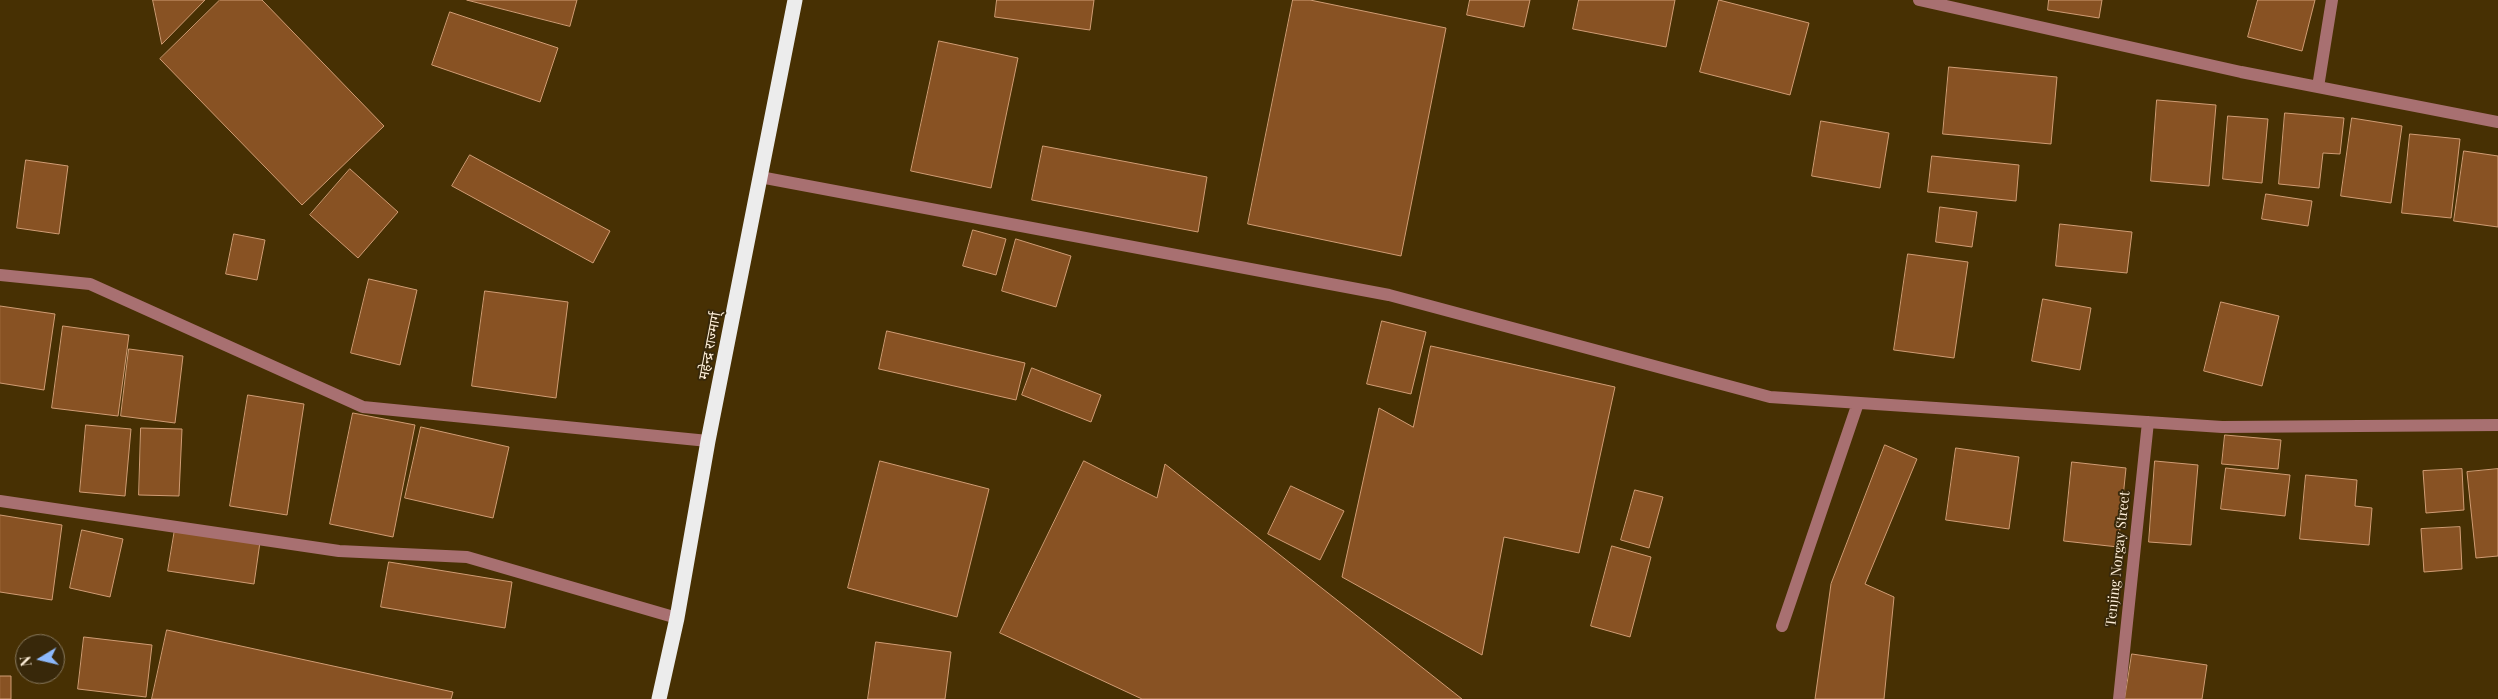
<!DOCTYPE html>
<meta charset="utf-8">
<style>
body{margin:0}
#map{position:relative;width:2498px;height:699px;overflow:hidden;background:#473003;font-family:"Playfair Display",serif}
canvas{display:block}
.north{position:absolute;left:15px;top:634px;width:50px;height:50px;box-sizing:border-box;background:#38280a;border:1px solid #87785d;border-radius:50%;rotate:261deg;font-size:14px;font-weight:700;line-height:20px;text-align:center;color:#feefd9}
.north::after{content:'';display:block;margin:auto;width:18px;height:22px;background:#8db9fc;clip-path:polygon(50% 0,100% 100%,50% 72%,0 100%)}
</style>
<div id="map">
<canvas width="2498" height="699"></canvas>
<div class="north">N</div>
</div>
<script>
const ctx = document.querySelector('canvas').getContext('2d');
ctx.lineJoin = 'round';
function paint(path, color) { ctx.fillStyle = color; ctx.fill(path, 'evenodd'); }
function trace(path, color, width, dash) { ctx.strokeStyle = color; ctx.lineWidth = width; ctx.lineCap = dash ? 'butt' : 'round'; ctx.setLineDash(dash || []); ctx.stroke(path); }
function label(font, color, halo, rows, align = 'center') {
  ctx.font = font + ' "Playfair Display","Noto Sans Devanagari",serif'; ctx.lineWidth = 4; ctx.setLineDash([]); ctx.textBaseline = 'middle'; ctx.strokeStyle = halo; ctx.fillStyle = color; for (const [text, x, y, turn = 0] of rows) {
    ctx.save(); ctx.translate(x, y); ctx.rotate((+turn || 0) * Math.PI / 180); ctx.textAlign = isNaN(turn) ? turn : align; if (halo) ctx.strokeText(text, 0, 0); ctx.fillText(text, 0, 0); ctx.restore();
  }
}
const building = new Path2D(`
 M153,0H205L162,44Z
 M220,0H262L384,126L302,205L160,59Z
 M467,0H577L570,26Z
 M997,0H1094L1090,30L995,17Z
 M1293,0H1310L1446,28L1401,256L1248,224Z
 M1470,0H1530L1524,27L1467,15Z
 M1579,0H1675L1666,47L1573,29Z
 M1719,0L1809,23L1790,95L1700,72Z
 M2049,0H2102L2099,18L2048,10Z
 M2258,0H2315L2302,51L2248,37Z
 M450,12L558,48L540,102L432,65Z
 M939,41L1018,58L991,188L911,171Z
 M1949,67L2057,77L2051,144L1943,134Z
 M2157,100L2216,105L2209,186L2151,181Z
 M2285,113L2344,118L2340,154L2323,153L2319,188L2279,184Z
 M2228,116L2268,119L2262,183L2223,179Z
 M2352,118L2402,126L2391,203L2341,196Z
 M1821,121L1889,133L1880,188L1812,176Z
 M2410,134L2460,139L2451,218L2402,213Z
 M1043,146L1207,177L1198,232L1032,200Z
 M2464,151L2498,156V227L2454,221Z
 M470,155L610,231L593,263L452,186Z
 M1932,156L2019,165L2016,201L1928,192Z
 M26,160L68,166L59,234L17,228Z
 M350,169L398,212L358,258L310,215Z
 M2266,194L2312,201L2308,226L2262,219Z
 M1940,207L1977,212L1972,247L1936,242Z
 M2060,224L2132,232L2127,273L2056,266Z
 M973,230L1006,239L996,275L963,266Z
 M234,234L265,240L257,280L226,274Z
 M1016,239L1071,256L1056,307L1002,291Z
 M1908,254L1968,262L1954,358L1894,350Z
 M369,279L417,290L400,365L351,353Z
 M485,291L568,302L556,398L472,386Z
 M2043,299L2091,308L2080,370L2032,361Z
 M2221,302L2279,316L2262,386L2204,371Z
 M0,306L55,314L44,390L0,383Z
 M1382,321L1426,332L1411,394L1367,384Z
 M63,326L129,335L118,416L52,408Z
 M887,331L1025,363L1016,400L879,369Z
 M1431,346L1615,387L1579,553L1504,537L1482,655L1342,577L1379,408L1413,427Z
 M129,349L183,356L175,423L121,416Z
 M1032,368L1101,395L1091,422L1022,395Z
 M248,395L304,404L287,515L230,506Z
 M353,413L415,425L393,537L330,524Z
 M86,425L131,429L125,496L80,492Z
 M421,427L509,447L493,518L405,498Z
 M141,428L182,429L179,496L139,495Z
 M2225,435L2281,440L2278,469L2222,464Z
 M1885,445L1917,459L1865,584L1894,597L1884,699H1815L1831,584Z
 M1956,448L2019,457L2009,529L1946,520Z
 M880,461L989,489L957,617L848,588Z
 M1084,461L1157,498L1165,464L1462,699H1142L1000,633Z
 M2155,461L2198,465L2191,545L2149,542Z
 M2072,462L2126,468L2118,547L2064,541Z
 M2226,468L2290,475L2285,516L2221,509Z
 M2462,469L2464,510L2426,513L2423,471Z
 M2498,469V556L2476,558L2467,472Z
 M2306,475L2357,480L2355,506L2372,508L2369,545L2300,539Z
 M1291,486L1344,511L1320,560L1268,534Z
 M1635,490L1663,497L1649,548L1621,540Z
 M0,515L62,525L52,600L0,592Z
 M2460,527L2462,569L2424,572L2421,529Z
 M175,529L260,542L254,584L168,571Z
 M82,530L123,539L110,597L70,588Z
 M1612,546L1651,557L1630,637L1591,626Z
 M389,562L512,582L505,628L381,607Z
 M167,630L453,692L451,699H152Z
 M84,637L152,645L146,697L78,689Z
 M876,642L951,652L945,699H868Z
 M2132,654L2207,665L2202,699H2125Z
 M0,676H11V699H0Z`);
paint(building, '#885223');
trace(building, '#d09c74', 1);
trace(new Path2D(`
 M1919,0L2241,72L2498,122
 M2318,87L2332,0
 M760,177L1389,295L1770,397L2222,427L2498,425
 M0,275L90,284L363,407L708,441
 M0,501L339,551L467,557L677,618
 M1782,626L1858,403
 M2119,699L2148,422`), '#a87071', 12);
trace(new Path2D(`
 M659,699L677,618L708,441L795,0`), '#ececec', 15);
label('14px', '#feefd9', '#38280a', [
 ["महेन्द्र राज्मार्ग्",710,346,-79],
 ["Tenjing Norgay Street",2118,559,-84]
]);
</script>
